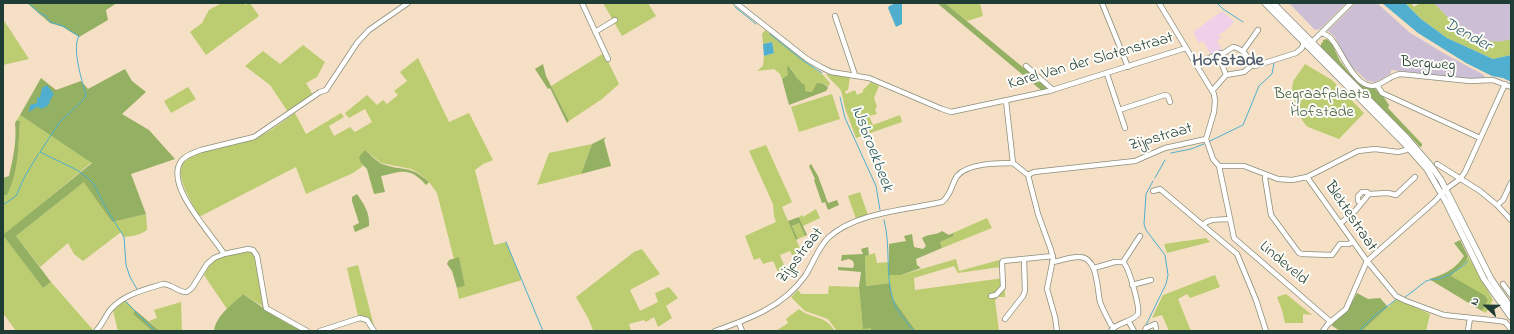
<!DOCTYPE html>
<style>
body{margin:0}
#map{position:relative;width:1514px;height:334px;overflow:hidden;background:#f5dfc5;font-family:"Indie Flower",sans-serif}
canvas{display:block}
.frame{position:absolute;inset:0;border:4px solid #1f3d34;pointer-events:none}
.north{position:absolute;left:1466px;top:286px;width:40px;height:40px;-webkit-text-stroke:3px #fdfcf7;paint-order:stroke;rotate:292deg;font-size:11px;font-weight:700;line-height:16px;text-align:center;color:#1f3d34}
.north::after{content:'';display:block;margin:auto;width:14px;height:18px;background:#1f3d34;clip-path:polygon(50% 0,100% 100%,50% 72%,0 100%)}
</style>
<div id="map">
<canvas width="1514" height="334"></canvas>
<div class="frame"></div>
<div class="north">N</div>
</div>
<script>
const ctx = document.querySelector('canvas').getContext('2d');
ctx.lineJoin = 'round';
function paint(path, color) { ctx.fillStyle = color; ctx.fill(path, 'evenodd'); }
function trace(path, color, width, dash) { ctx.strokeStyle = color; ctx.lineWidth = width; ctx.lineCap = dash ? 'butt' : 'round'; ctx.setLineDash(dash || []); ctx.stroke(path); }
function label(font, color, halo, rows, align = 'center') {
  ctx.font = font + ' "Indie Flower",sans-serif'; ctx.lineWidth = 4; ctx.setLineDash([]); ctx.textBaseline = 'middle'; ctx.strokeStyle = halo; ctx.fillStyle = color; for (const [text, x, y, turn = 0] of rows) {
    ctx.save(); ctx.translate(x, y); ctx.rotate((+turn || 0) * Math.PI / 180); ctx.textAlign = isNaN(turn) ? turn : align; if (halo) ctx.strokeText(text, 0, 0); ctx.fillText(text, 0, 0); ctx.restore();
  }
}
paint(new Path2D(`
 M1222,11L1234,21L1230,27L1219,35L1221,38L1217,41L1222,50L1211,55L1203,41L1199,43L1193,32Z`), '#eed0e8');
paint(new Path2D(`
 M1289,3H1346L1320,29L1315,30Z
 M1356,3H1377L1409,32L1445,54L1484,75L1486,80L1391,70V73L1382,79L1375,82L1367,81L1348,63L1335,37L1328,31Z
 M1434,3H1511V39L1503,42H1492L1481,40L1450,20Z`), '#ccbed4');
paint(new Path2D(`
 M222,3H244L245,5L250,3L259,16L206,55L190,32L202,23L209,10Z
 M603,3H648L656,16L622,36Z
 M945,3H980L983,16L967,21Z
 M1405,3H1411L1414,7L1420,3H1434C1453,24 1481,50 1511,39V55L1493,59L1447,38L1421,19Z
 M3,19L29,59L3,65Z
 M765,30L823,75L830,83L828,88L827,85L821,83L812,92L805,91V85L799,81L791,68H787L789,75L782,79L780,74L774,69L757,71L763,66L764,56L774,53L772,42L763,44L762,34Z
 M303,45L325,62L317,77L306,83L313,95L288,112L270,85L245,66L263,51L280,64Z
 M604,53L619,84L602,99L569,121L551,86Z
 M418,58L449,122L469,113L493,160L483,164L475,170L494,245L506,242L522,280L459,299L457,288L465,286L459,258L454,259L437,193L429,182L420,174L411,169L381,163L365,150L361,163L363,166L353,173L306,194L296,167L199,217C176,173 166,157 224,145C232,144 240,144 248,141C263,137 282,122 295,113L306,134L341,113L344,117L329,126L334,136L350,127L355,132L372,122L365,109L349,118L345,113L367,95L377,105L383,100L387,104L398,95L394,91L407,81L400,72Z
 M1305,64L1332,80L1364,113L1339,139L1308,127C1299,120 1288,91 1294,80C1297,75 1302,69 1305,64Z
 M826,74L850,77L848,90L845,91L846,94L855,90L857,95L863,92V90L871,82L879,86L874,98L877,107L875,109L877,114L869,116L873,125L900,115L902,122L856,138L845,108L842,94L840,89L829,78Z
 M188,87L196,99L171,113L164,101Z
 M832,94L840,119L799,132L791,107Z
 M20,115L92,162L4,235L43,288L51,282L94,331H16L3,313V195L7,194C18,170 18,148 20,121L17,120Z
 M592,144L581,174L537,185L549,153Z
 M766,145L792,202L782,207L802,253L797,256L796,254L792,255L790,251L780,255L787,272H786V274L780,276L773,261L763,264L760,258L754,260L745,236L776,222L774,216L773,204L749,151Z
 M85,181L112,222L146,214L147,230C140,235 133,236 124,237L121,232L83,261L74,254L68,243L40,267L16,236Z
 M860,192L868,215L856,219L848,196Z
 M816,209L820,218L803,226L799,217L802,215L803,217Z
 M987,218L992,228L942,248L940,242L954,236L953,233Z
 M799,223L805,236L798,239L792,226Z
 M1206,238L1210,242L1167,253L1164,244Z
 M642,249L660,274L630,290L640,311L658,302L655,293L669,287L678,298L666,306L672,318L658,327L654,317L646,322L644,320L629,324L631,331H593C590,319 582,308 576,297L634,252Z
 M250,250L254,254L264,307L243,294L227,309L204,275C215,253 228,255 250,250Z
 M875,253L877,263L889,262L890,275H901L956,259L959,271L1003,259L1000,262V267L958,273L954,266L914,278L915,290L1004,278L1005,297H997V299L995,300L999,331H916L893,299L890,283L866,286L865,256Z
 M1468,256L1493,300L1486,313L1482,311L1488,300L1451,276L1460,267Z
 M358,265L374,326H373L368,319L358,316L347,268Z
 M1215,275L1220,287L1190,298L1187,294L1178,299L1191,331H1169L1162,315L1152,318L1163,295Z
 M829,286L859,287L863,328H871V331H837L828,319L805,311L791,297L798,290L801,294H828Z
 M1286,294L1312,315L1303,314V323H1285L1282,310L1277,297Z
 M1397,299L1430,314L1426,331H1362Z
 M125,300L135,310L133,314L152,331H118L113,311Z
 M181,302L182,331H160L149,321L157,318L154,310Z
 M799,309C812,320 823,313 835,331H776L788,323L786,319Z`), '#bbcd70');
paint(new Path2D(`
 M27,3H117L106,10L108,20L79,37L63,27L50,23Z
 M937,3H945L1048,88L1042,91Z
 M1327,39L1332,44L1340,61L1350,74L1362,85L1374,88L1383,96L1389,105L1388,108L1422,144V146L1420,147L1408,134H1407L1320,47L1322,42L1323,43V40Z
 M543,64L546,76L569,121L567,123L550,88L548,89L535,69Z
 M788,66C795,72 795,79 805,85V91L812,92L817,83C822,83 826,84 828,88L826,91L789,105L782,79L788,75L787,68Z
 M125,69L132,81L146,92L122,114L149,130L175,159L131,174L146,214L112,222L84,182L16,236L51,282L43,288L3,235L92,163L20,115L41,78L56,90L81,81L88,89Z
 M17,120L20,121C18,149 19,169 7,195H3V178L9,176C13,158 17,141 15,123Z
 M606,137L604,140L611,166L581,174L592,144Z
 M365,150C370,154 376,161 382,164C404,172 409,164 429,182L426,185C410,167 403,171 381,176L385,192L374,194L367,169L361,163L359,157Z
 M811,164L818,176L828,203L837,200L839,205L828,210L825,202L822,203L814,180L815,179L809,166Z
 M357,194C364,204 370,213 369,226L355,232L353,226L359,223L352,201V197Z
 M799,217L807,235L805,236L799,223L792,226L798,239L796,240L788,221Z
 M942,231L949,235L953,233L954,236L940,242L942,248L916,259L917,265L921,268L901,275H889V244L906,241L904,236L912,234L914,247L923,249L926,246L922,238C929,233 936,236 942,231Z
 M1460,240L1468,256L1466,261L1451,276L1484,295L1488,300L1482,311L1429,279C1443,275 1456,269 1464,256L1454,243Z
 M868,247L869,255L865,256L866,286L890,283L893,299L916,331H871V328L863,329L859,287L861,272L838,270V267L853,268L854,265L853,261L849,259L841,261L842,255L863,254L861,249Z
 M459,257L465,286L457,288L452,271L447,264L449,260Z
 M1357,293L1368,299L1380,298L1388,307L1362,331H1340L1331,325L1347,311Z
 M243,294C263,307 281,322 303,331H214C216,315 233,304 243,294Z
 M135,310L160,331H152L133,314Z`), '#94b062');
paint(new Path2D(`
 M896,3H902V24L896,27L888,8L889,6Z
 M1382,3H1405L1421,19L1447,38L1493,59L1511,55V82L1503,78L1492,76L1466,63L1418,33Z
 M772,42L774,53L764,56L763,44Z
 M47,85L54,94L49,102L50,103L46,107L40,109L39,107H37L29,112L30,105L37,103V98L40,97L42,88Z`), '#50afce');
trace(new Path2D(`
 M29,3L39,13L46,16L50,22L63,26L79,36C72,48 81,76 84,89L86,94L85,98L59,123L40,152L77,170L89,179L94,184L103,203L124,237L126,265L130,277L137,289
 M1217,3L1223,9L1243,22
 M735,7L756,24
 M770,34L802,60L822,73
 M840,97L845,118L876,186L880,210
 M1210,141L1243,125L1259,86L1272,74L1274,63
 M1171,153L1191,149L1204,144
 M1155,178L1165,160
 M3,205L16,196L25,176L39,153
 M884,220C891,246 885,275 893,300C896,311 907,322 914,331
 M506,242L543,331
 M1404,298L1426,281C1431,279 1435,280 1439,279C1450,275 1460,269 1468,261
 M124,300L155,331
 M1146,325L1166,284L1168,275L1165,255L1146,230L1144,224L1146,194L1153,181
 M1359,331L1374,316L1397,299`), '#50afce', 1);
const minor = new Path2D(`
 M582,3L608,59
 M736,3L807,59L821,67L831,72L869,78L942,109L951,112L1049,91L1186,48
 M1102,3L1128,67
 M1159,3L1214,94L1215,101L1214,112L1206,139L1213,159L1219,166H1244L1278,179L1292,180L1307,177L1358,151L1375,149L1398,152L1406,150L1411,146
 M835,16L855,75
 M595,32L615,20
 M1322,33C1326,35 1330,36 1332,40C1341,50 1354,86 1372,86C1383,85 1390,75 1401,74L1470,81L1493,80L1511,87
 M1313,41L1351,3
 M1243,51L1258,30
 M1195,64L1221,53
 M1252,65L1255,66L1296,53L1302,48L1304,42
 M1026,66L1053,90
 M1107,74L1125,128
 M1226,75L1219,56L1233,47C1242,48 1249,57 1252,65
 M1377,85L1382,93L1480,138
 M1212,91L1226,75L1244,72L1252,65
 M1006,101L1013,163
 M1119,110L1165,95L1168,96L1170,102
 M1013,163L1028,175L1038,214L1051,250L1053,259L1047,289L1055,317L1057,331
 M1437,164L1480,191L1497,205L1511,220
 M1219,166L1234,238L1331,322
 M1028,175L1034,172L1135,161L1165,148L1206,139
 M1266,175L1265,178L1271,215L1299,253L1302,254L1332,255L1340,244H1349L1353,241
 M1307,177L1367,261L1396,296L1406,301L1444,315L1500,321L1505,322L1511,329
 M1153,191L1160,189L1237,254L1256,300L1266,331
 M1361,203L1358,201V196L1362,192H1367L1369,194
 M1497,205L1503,200L1511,183
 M1341,223L1355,211L1369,194L1388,193L1396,195L1415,177
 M1203,225C1209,218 1220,220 1229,219
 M224,254C213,235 162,184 182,160C187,155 195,152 201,150L254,137L320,92L326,90L357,43L369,30L408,3
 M1052,262C1061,261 1071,256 1080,257C1098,258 1097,289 1100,302C1103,310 1107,317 1111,325L1114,327
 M1123,262L1140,236
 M1094,268L1115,262H1123C1129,267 1140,307 1138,314C1131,323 1117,322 1111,331
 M1503,284L1511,295
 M1132,285L1151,280
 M991,296L996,295L1003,287L1002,263L1003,261L1053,256
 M1005,319L1023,296L1025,291L1024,259
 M1129,322L1134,331
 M739,323L742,331
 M96,331C102,325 105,317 110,310C124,294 144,290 163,284C173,284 178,293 187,292L192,288L207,264L214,258L224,254L248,249L253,250L257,256L266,308L307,331
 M320,331L360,318L367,320L374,331
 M715,331C749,319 783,307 805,276C813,264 818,247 829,237C857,212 907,210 942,202C952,194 951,185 957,176C968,163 998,163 1013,163
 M1145,331L1146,328L1155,324L1156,328
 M1323,331L1328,324L1346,309L1367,261L1434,202L1446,189L1460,179L1465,172L1505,84
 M1468,331L1470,318`);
const major = new Path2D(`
 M1265,3L1403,142L1427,169L1446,202L1484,279L1511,317
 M1273,3L1406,137L1431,166L1441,180L1491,279L1511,308`);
trace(minor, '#8a8e7c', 6);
trace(major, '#8a8e7c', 7);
trace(minor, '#fff', 4.5);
trace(major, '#fff', 5.5);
label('16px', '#1f3d34', '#fdfcf7', [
 ["Karel Van der Slotenstraat",1091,62,-16],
 ["Bergweg",1428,65,4],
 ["Zijpstraat",1161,138,-16],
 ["Blektestraat",1350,217,56],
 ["Zijpstraat",801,256,-52],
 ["Lindeveld",1283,264,40]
]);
label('16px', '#466143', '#fdfcf7', [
 ["Begraafplaats",1322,95],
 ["Hofstade",1322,113]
]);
label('italic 17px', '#2e5f62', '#fdfcf7', [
 ["Dender",1467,36,29],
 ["IJsbroekbeek",871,149,69]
]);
label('bold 18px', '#525e6e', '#fdfcf7', [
 ["Hofstade",1228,62]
]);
</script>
